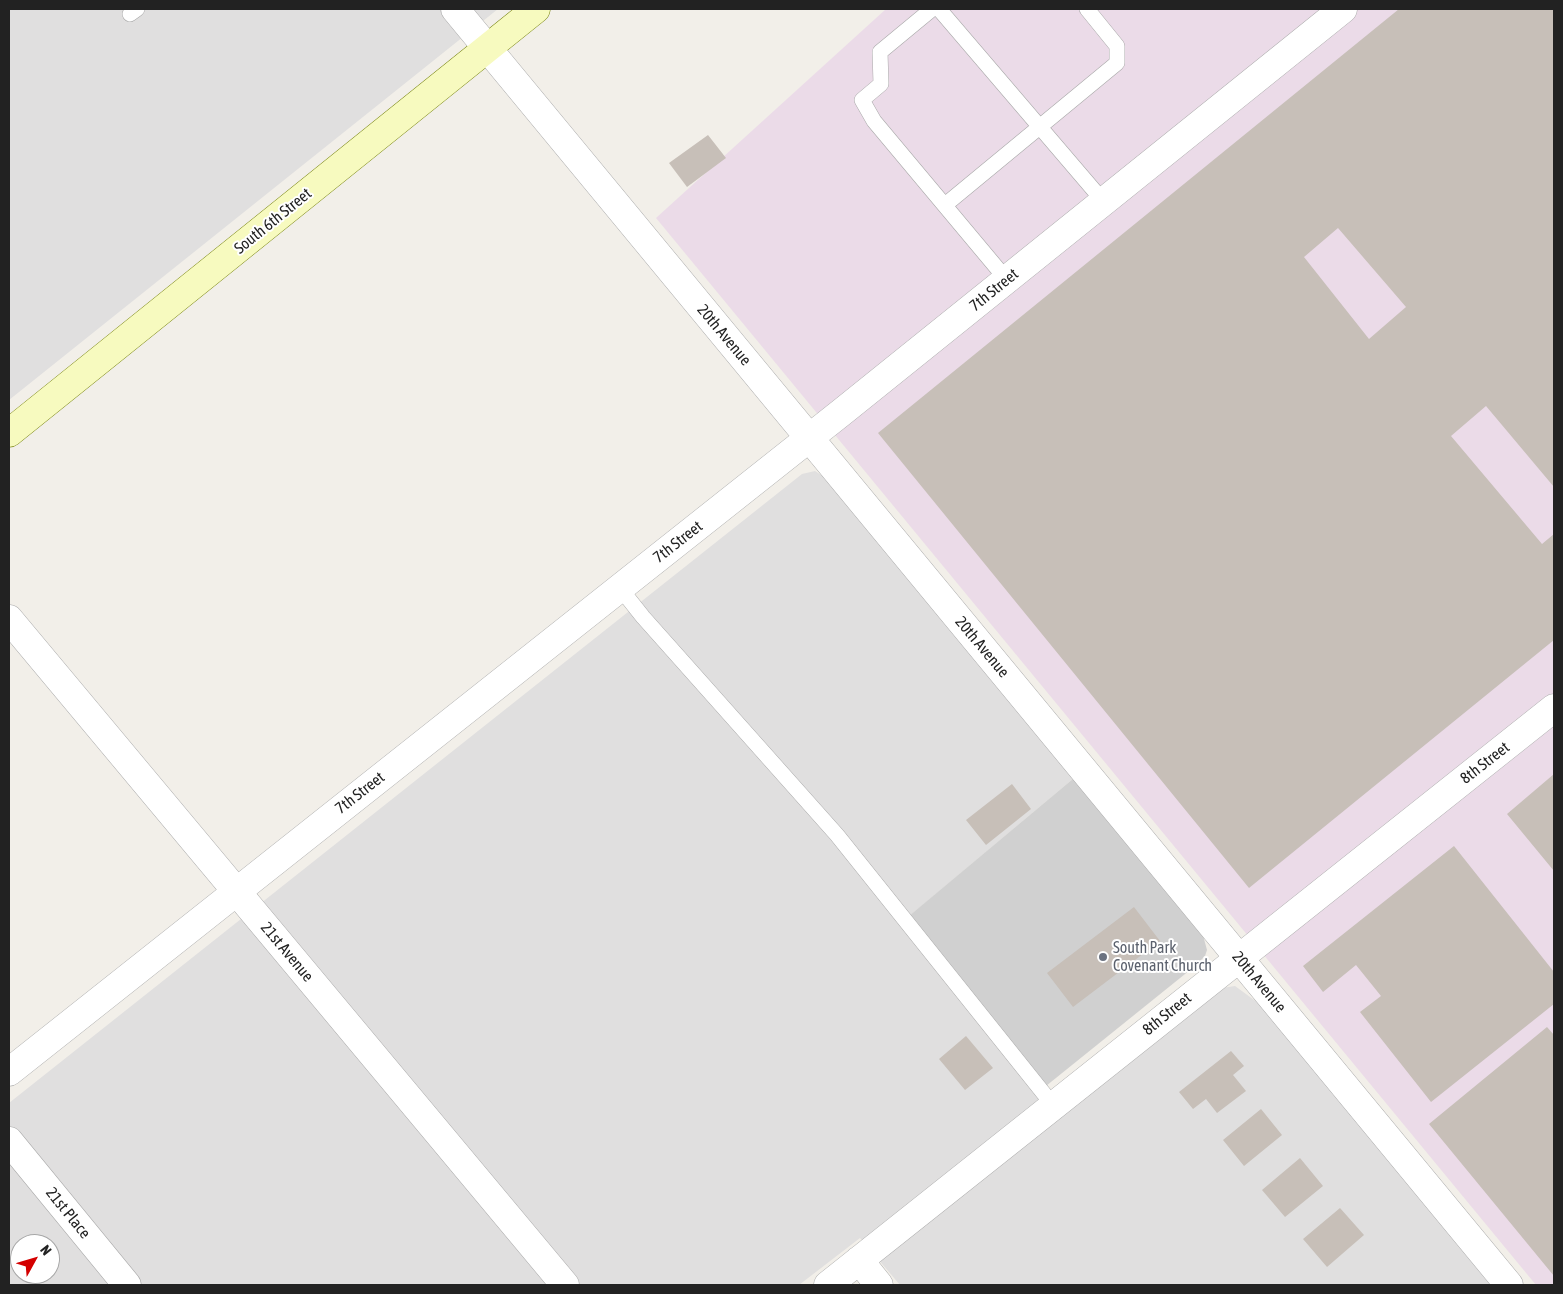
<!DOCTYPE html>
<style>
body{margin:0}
#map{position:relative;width:1563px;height:1294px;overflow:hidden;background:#f2efe9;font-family:"Asap Condensed",sans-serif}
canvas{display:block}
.frame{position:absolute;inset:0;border:10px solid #222;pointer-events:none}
.north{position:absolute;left:10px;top:1234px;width:50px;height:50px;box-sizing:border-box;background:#fff;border:1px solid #a7a7a7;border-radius:50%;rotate:51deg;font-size:14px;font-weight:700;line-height:20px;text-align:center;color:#222}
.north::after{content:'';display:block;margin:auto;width:18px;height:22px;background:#d40000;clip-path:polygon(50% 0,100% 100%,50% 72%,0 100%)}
</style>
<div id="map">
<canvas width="1563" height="1294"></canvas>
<div class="frame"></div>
<div class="north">N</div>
</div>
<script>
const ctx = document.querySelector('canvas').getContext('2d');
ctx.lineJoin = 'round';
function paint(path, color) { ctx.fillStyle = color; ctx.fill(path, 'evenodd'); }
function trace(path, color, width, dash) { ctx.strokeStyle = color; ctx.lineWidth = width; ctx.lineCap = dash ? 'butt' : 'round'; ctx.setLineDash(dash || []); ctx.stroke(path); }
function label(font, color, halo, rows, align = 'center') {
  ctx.font = font + ' "Asap Condensed",sans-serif'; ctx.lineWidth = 4; ctx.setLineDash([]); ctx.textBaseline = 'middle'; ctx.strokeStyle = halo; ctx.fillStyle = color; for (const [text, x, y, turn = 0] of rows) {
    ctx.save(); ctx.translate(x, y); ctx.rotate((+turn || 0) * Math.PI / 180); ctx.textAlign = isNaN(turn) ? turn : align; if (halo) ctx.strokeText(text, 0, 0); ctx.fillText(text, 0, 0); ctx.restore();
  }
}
paint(new Path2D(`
 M9,9H498L9,400Z
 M815,471L826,478L1074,778L901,923L1056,1121L1222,988L1235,986L1261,1005L1491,1285H900L860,1238L799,1285H9V1103L802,474ZM20,1244H50V1274H20Z`), '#e0dfdf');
paint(new Path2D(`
 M886,9H1554V1285H1536L656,218Z`), '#ebdbe8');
paint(new Path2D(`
 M1074,778L1201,928L1207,950L1205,956L1195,966L1046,1086L909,916Z`), '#d0d0d0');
paint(new Path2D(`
 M1399,9H1554V487L1486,406L1451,436L1542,544L1554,534V640L1249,888L878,433ZM1338,228L1406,307L1369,339L1304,257Z
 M708,135L726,158L687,187L669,163Z
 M1554,774V871L1507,814Z
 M1012,784L1031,809L986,845L966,820Z
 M1454,846L1554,972V1004L1431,1102L1360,1012L1381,996L1356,965L1323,992L1303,966Z
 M1134,907L1160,941L1073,1007L1047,973Z
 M1547,1027L1554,1035V1276L1429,1124Z
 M966,1036L993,1068L965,1090L939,1059Z
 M1231,1051L1244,1066L1233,1075L1246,1091L1217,1113L1206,1099L1193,1109L1179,1092Z
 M1261,1109L1282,1135L1244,1166L1223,1140Z
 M1300,1158L1323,1186L1285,1217L1262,1190Z
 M1340,1208L1364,1235L1327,1267L1303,1239Z`), '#c7bfb8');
const lane = new Path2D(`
 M932,9L880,52L881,84L862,100L874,121L1007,280
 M939,9L1104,202
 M130,14L137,9
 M945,205L1117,63V46L1087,9
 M620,588L643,617L837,835L1053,1105`);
const street = new Path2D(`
 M455,9L1509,1285
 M9,619L565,1285
 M9,1072L842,412L1343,9
 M9,1141L127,1285
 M859,1260L879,1285
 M828,1285L1554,708`);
const secondary = new Path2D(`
 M9,433L536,9`);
trace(lane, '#a9a9a9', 16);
trace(street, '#a9a9a9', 29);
trace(secondary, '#707d05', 29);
trace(lane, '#fff', 15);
trace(street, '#fff', 28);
trace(secondary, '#f7fabf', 28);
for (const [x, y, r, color] of [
 [1103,957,5,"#6b7280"]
]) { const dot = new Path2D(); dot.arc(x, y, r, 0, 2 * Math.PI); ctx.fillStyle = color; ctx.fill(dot); trace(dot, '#fff', 2); }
label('16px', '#222', '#fff', [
 ["South 6th Street",273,221,-39],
 ["7th Street",994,290,-39],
 ["20th Avenue",724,335,50],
 ["7th Street",678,542,-38],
 ["20th Avenue",982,647,50],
 ["8th Street",1485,763,-38],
 ["7th Street",360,793,-38],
 ["21st Avenue",287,952,50],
 ["20th Avenue",1259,982,50],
 ["8th Street",1167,1014,-39],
 ["21st Place",68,1213,51]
]);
label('16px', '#5b616d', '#fff', [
 ["South Park",1113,948],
 ["Covenant Church",1113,966]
], 'left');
</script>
